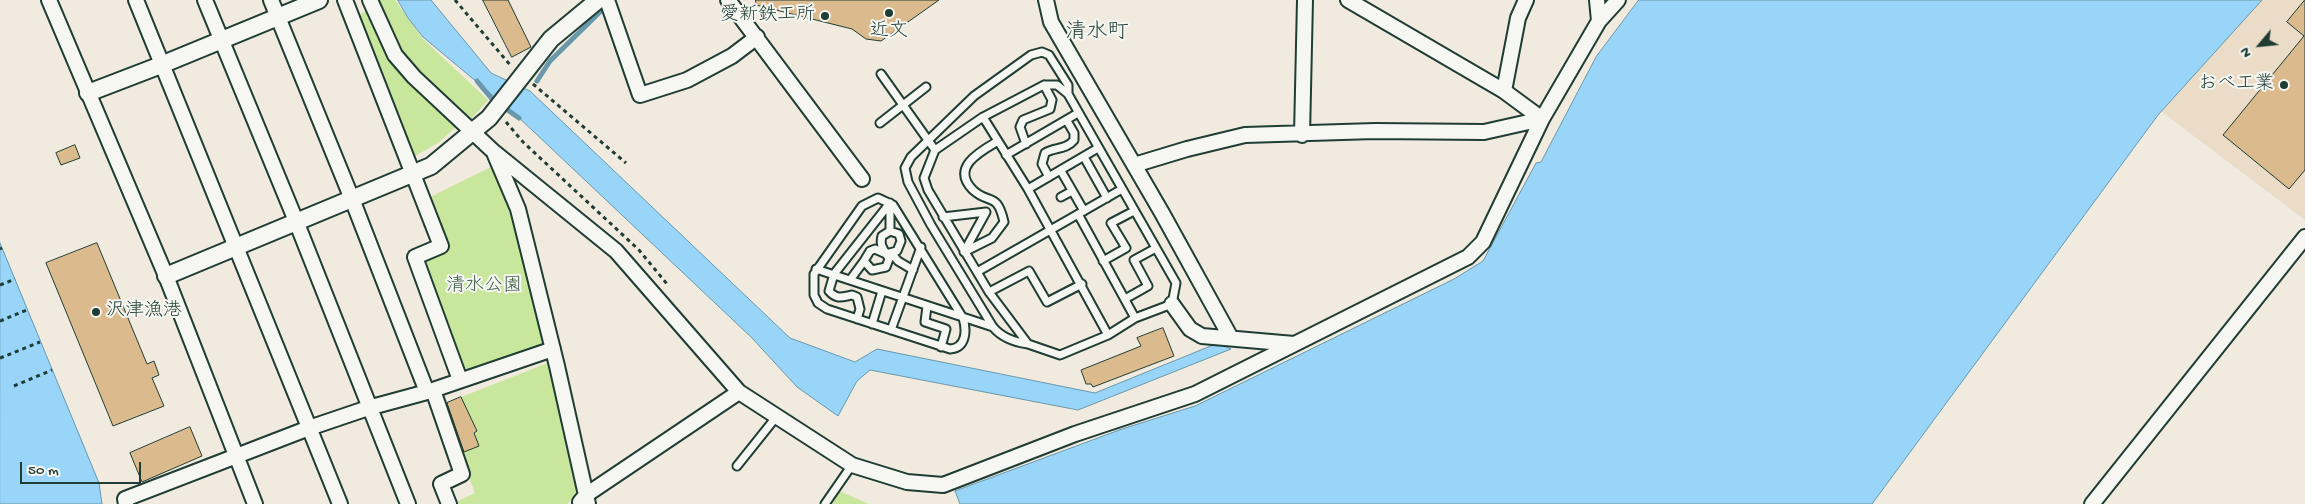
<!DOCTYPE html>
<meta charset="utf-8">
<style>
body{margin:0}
#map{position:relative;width:2305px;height:504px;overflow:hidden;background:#f1eade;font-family:"Gochi Hand",sans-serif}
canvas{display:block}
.north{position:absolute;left:2235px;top:20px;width:50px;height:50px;-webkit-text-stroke:4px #f6f6f2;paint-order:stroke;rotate:242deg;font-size:14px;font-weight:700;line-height:20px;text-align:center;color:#1f3d34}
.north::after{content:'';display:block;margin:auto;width:18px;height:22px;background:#1f3d34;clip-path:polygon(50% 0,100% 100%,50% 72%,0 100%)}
.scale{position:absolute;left:20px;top:462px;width:121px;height:22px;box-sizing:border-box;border:2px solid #1f3d34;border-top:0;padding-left:6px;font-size:15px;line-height:18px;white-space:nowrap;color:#1f3d34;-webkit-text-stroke:4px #f6f6f2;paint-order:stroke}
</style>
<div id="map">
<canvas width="2305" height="504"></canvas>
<div class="north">N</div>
<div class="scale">50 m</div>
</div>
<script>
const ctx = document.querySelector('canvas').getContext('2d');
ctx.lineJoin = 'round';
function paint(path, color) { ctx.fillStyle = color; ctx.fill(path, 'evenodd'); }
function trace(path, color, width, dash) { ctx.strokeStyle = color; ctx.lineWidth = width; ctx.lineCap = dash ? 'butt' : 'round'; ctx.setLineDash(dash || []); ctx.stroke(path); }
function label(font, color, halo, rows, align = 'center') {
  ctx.font = font + ' "Gochi Hand","Klee One",sans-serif'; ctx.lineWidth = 4; ctx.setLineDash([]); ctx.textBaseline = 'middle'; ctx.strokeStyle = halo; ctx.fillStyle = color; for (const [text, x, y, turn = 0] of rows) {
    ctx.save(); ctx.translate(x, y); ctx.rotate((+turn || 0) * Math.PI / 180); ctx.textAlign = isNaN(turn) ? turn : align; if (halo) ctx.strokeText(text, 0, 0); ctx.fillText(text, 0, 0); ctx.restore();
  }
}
paint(new Path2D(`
 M2262,0H2305V220L2162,112L2182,85Z`), '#eadcc6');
paint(new Path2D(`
 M375,0H395L422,38L488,100L471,119L435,88L397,46Z
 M367,10L395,63L457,126L438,143L415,156L359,15Z
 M499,163L550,339L536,353L462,377L419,260L449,249L426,199Z
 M550,362L580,492L567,504H452L475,493L441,405Z
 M837,490L869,504H832Z`), '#c9e69d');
const water = new Path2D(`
 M398,0H431L491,73L530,91L790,338L855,362L877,349L1095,393L1218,343L1231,349L1078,410L870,370L857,381L838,416L797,387L752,338L515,114L423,37L408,18Z
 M1639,0H2262L2158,115L1872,504H960L955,491L1122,429L1195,406L1454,279L1483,261L1536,163L1541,162L1596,57Z
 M0,243L99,483L102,504H0Z`);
paint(water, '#99d4f9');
trace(water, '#6898aa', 1);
trace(new Path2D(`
 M477,81L492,99L519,118
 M537,81L550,61L604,8`), '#6898aa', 5);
const building = new Path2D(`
 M483,0H508L531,47L512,57Z
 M756,0H939L881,41L866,39L852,29L756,5Z
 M2305,0V170L2289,189L2223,135L2304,36L2287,22Z
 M75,145L80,158L61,165L56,153Z
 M97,243L147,364L154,361L159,375L152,378L164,406L113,426L46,263Z
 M1163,328L1174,356L1093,387L1091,384H1086L1081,370L1141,346L1137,338Z
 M461,397L477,431L474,433L479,446L464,452L447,403Z
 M190,427L202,456L142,482L130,453Z`);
paint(building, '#dbba8e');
trace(building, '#1f3d34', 1);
const service = new Path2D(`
 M881,74L935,150
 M1044,85H1057L1068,94L1176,283L1172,304L1135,318L1108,335L1060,355L1028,344L989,292L928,190L924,178L935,150L983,117Z
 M983,117L1028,189L1108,335
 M880,123L926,87
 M1026,144L1020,127L1023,120L1050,109L1052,100L1044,85
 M1006,155L1078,113
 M1084,157L1107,198
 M1061,171L1084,211
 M1049,177L1042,164L1045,153C1055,147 1066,150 1074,140V133L1067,121
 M1028,189L1098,148
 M1061,197L1072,191
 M878,198L893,205L963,318C967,331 966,348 950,349L827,309L818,303L814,295V274L862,206Z
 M1078,214L1135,318
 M943,217L986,212L964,252
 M890,231V203
 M964,252L992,238L1004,222C997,191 989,205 973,190C950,167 981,151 998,141
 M892,254L898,261L913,270
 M1103,261L1126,248L1111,223L1134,211
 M816,269L993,327
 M977,272L1122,189
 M850,280L864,261L872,270L886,267L889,259C885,250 879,247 882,236L890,231L899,234L901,241L897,251L886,254L875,249L870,251L864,261
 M989,292L1029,271L1047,302L1082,284
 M1125,299L1148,286L1134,260L1156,248
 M927,306L925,322L946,329L941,347
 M857,319L860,309L857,297L852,295C842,297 837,300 829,291L834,274L890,203
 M872,324L882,291
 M891,330L921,247
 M1028,344C1014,342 1002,338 993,327L931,225L908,182L905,168L911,157L974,96L1031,55L1042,52L1049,55L1068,85V94
 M737,466L777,416
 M825,504L852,465`);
const minor = new Path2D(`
 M49,0L166,276L255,504
 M136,0L340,504
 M205,0L296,221L408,504
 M271,0L352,199L427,392
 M345,0L441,246L415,257L460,380
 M370,0L395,55L414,77L494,152L616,251L739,392L852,465L907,482L943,485L1075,434L1195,394L1468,257L1483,242L1542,119L1599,21L1618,0
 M607,0L640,95L687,80L732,56L757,37
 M728,0L862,179
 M1046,0L1051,22L1162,213L1231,338
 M1348,0L1504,91L1542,119
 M1597,0L1599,21
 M1504,91L1518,18L1526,0
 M1302,135L1305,0
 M495,155L518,209L557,366L588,504
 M1134,165L1187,149L1245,135L1375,131L1484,132L1542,119
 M1172,304L1190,329L1202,336L1294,344
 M433,390L462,474L441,484L449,504
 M580,502L586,495L739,392
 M126,504L125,499L309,428L368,408L427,392L553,349
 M2092,504L2305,237`);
const tertiary = new Path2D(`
 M88,93L161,65L319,0
 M166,276L431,166L489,118L551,39L598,0`);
trace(service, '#1f3d34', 11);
trace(minor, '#1f3d34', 18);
trace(tertiary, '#1f3d34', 20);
trace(new Path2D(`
 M455,0L511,66
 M533,84L626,163
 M506,122L523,142L639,250L667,284
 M0,249L2,248
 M0,285L15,279
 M0,321L27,310
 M0,358L40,342
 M14,386L52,370`), '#1f3d34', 3, [4, 4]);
trace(service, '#f6f6f2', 7);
trace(minor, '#f6f6f2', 14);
trace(tertiary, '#f6f6f2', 16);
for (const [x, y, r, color] of [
 [889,13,5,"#1f3d34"],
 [825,16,5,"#1f3d34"],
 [2284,85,5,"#1f3d34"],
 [96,312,5,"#1f3d34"]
]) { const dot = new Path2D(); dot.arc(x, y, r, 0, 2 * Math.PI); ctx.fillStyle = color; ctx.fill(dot); trace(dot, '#f6f6f2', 2); }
label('19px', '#1f3d34', '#f6f6f2', [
 ["愛新鉄工所",815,16],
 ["近文",889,32,"center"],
 ["おべ工業",2274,85],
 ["沢津漁港",106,312,"left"]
], 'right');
label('19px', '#415f49', '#f6f6f2', [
 ["清水公園",484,287]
]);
label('21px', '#1f3d34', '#f6f6f2', [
 ["清水町",1097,34]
]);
</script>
